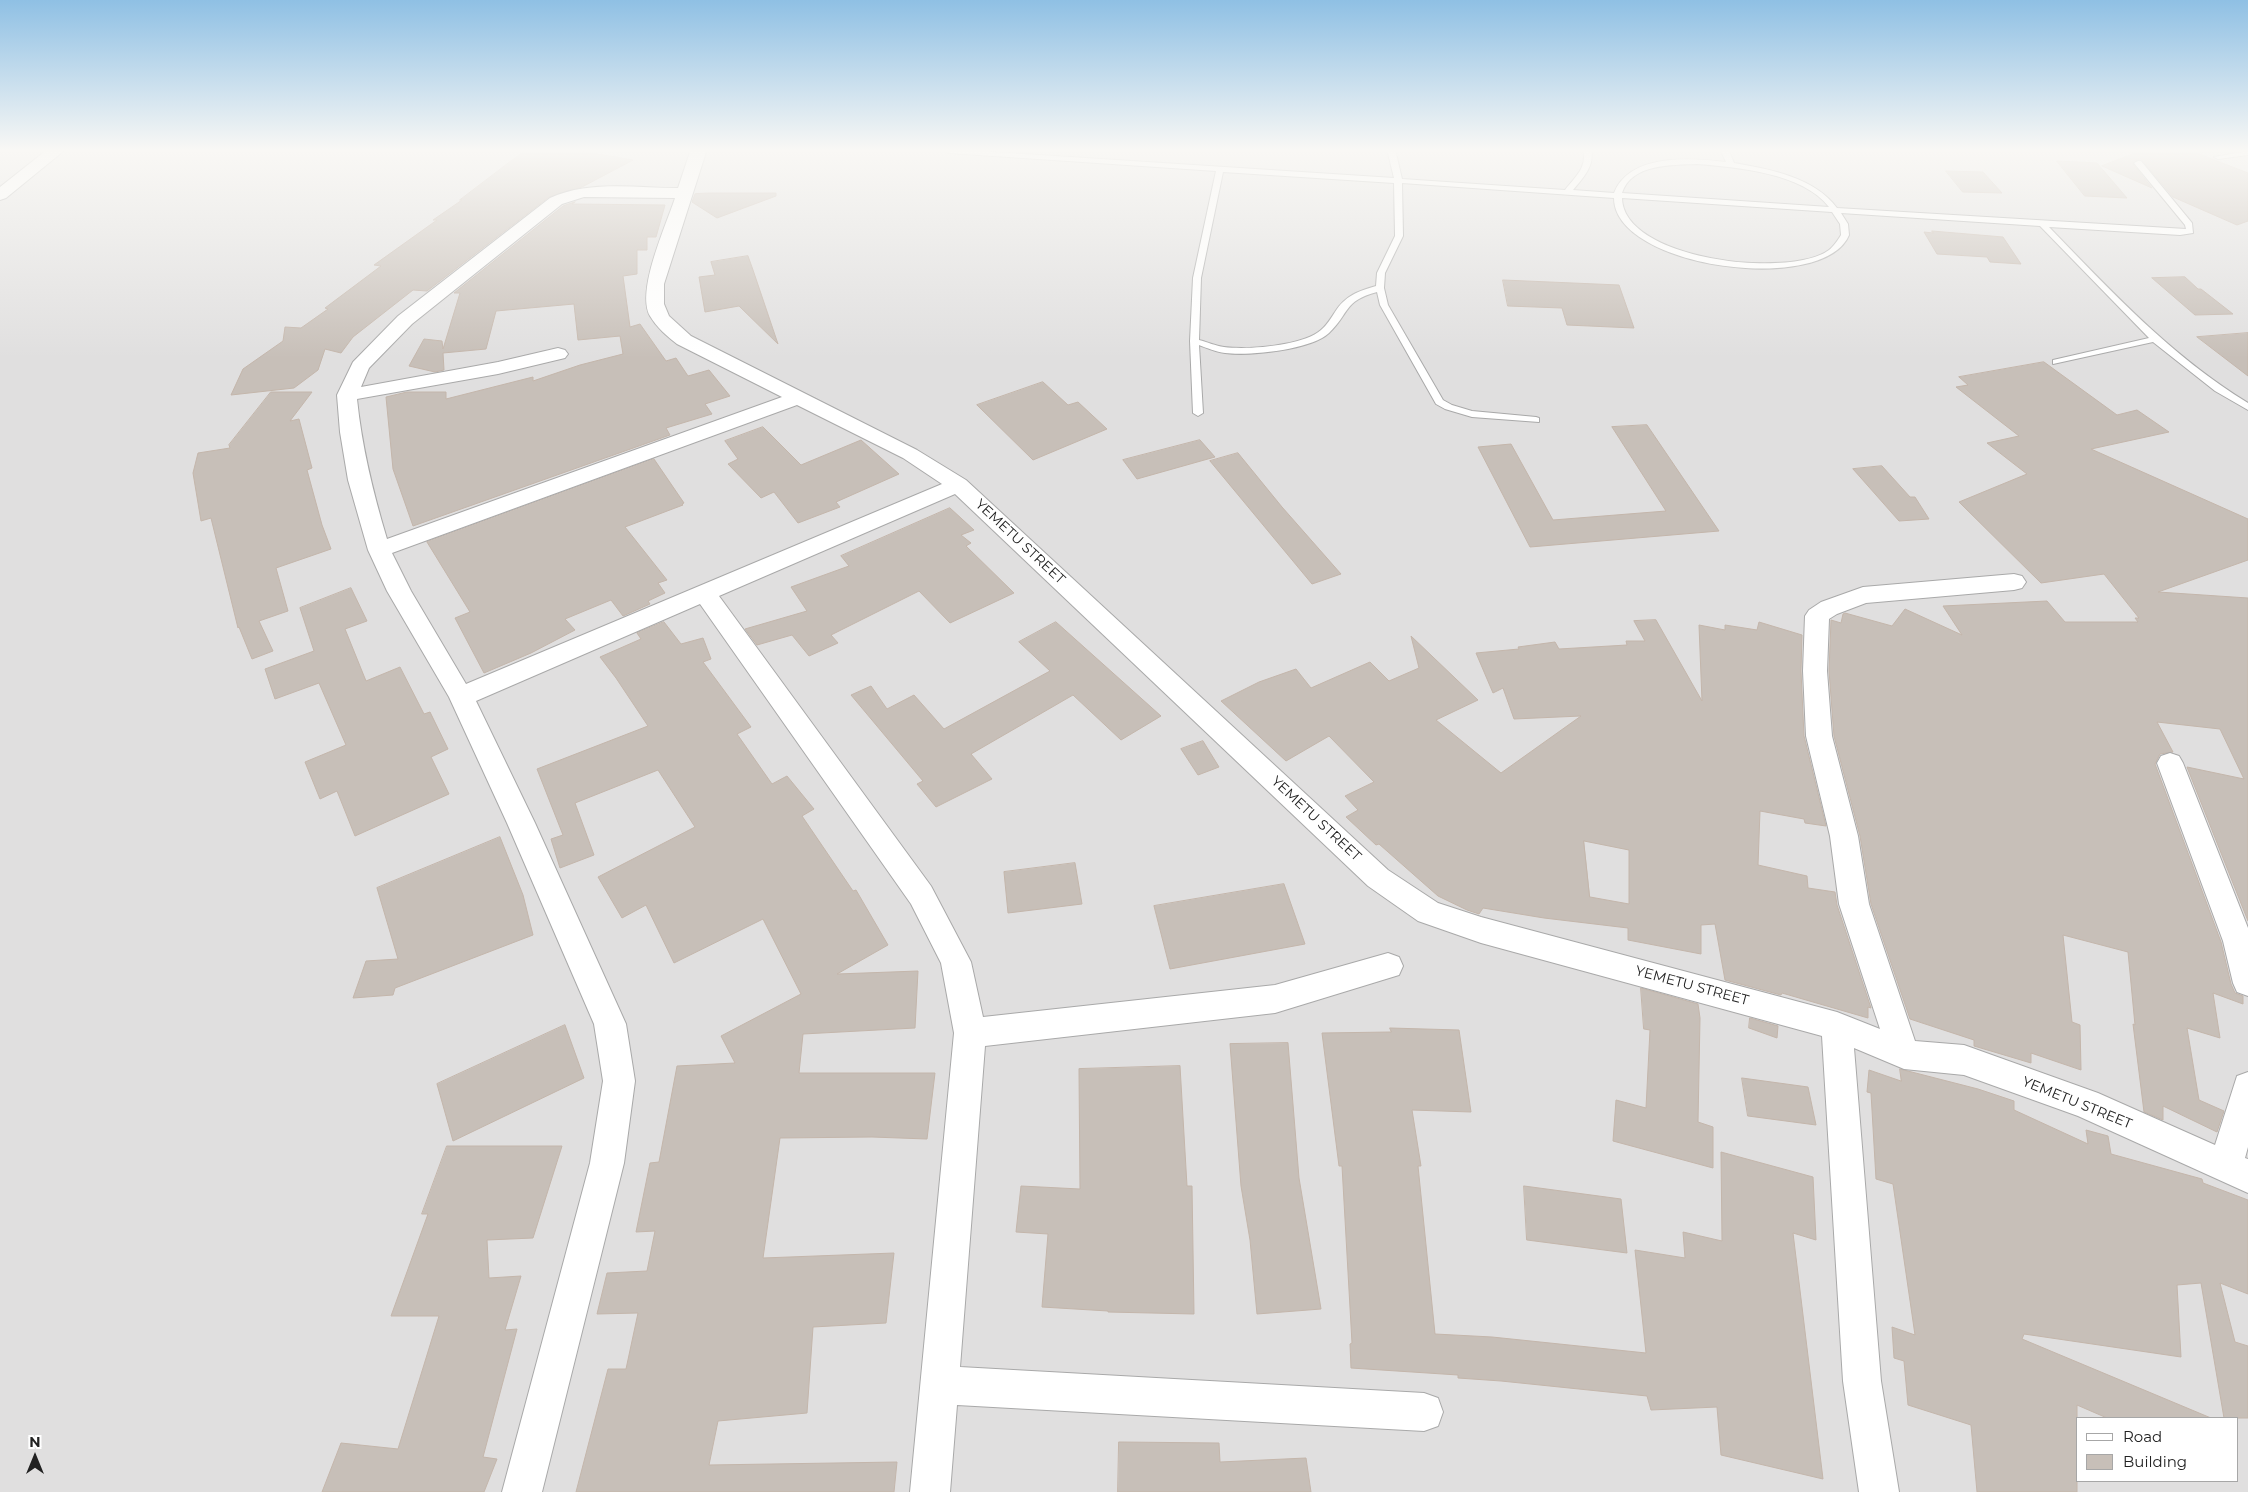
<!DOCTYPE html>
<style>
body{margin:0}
#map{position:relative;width:2248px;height:1492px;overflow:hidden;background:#f2efe9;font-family:Montserrat,sans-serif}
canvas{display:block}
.legend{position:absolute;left:2076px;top:1417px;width:162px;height:65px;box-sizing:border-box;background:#fff;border:1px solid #a7a7a7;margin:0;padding:6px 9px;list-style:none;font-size:15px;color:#222}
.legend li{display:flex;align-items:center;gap:10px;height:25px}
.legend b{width:25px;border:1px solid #a7a7a7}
.north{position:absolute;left:10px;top:1432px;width:50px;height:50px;-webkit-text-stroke:4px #fff;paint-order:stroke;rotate:0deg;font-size:14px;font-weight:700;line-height:20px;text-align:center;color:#222}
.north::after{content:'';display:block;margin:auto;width:18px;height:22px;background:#222;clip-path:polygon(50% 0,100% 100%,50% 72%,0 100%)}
</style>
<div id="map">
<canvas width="2248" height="1492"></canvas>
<ul class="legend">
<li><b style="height:6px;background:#fff"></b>Road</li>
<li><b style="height:14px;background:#c7bfb8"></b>Building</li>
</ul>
<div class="north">N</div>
</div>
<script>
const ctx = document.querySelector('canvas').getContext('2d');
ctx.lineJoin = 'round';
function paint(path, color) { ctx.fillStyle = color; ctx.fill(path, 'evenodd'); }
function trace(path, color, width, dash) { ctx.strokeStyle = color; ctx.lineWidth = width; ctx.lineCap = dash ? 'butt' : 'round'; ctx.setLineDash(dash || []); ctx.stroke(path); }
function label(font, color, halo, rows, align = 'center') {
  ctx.font = font + ' Montserrat,sans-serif'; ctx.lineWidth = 4; ctx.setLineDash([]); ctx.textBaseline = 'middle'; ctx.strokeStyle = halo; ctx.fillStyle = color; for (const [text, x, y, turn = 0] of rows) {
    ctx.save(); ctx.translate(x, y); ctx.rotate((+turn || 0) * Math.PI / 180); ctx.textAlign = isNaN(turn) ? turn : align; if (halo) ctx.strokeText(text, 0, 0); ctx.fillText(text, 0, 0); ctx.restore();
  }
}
paint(new Path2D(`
 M0,149H2248V1492H0ZM2077,1418H2237V1481H2077Z`), '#e0dfdf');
const building = new Path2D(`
 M527,149H568L633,160L582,187L549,197L427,291L413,290L353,337L341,353L325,349L318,370L294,388L231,395L243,369L283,341L285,327L301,328L328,309L325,308L381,266L374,265L437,220H433L462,200H460Z
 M2146,149H2186L2248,173V221L2237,225L2173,197L2141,159L2133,161V164L2152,188L2102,166Z
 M2057,161L2097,163L2127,198L2085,196Z
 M1946,171L1983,172L2002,193L1963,192Z
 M710,193H776V196L717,218L692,202L695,194Z
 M575,202L572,204L665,205L656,237H647V250H637V274L623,276L630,327L640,324L666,361L676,358L688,376L709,370L730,396L705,404L712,414L666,428L670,435L413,526L393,469L386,397L407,392H446V399L533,377V381L580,365L623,354L620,336L578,340L574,304L496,311L486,349L443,353L444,370L435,372L409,366L424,339L442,341L443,349L460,293H454L563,206Z
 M1932,231L2003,237L2021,264L1990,262L1987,257L1937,254L1924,232L1933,233Z
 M748,256L753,270L778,344L739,306L705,312L699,277L715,275L711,262Z
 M2185,277L2198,289H2201L2233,314L2195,315L2152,278Z
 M1503,280L1619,285L1634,328L1567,325L1562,308L1508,306Z
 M2248,333V376L2197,337Z
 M2044,362L2117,415L2137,410L2169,432L2091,449L2248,519V560L2158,592L2248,598V921L2187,767L2244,779L2220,729L2157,722L2173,752L2160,754L2155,764L2221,942L2231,984L2235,993L2243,996V1004L2213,993L2220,1038L2187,1028L2199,1100L2224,1111L2217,1132L2163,1106V1120L2144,1112L2133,1024L2135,1025L2128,952L2063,935L2072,1022L2080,1025L2081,1070L2031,1053V1063L1974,1046V1040L1910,1019L1871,904L1860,836L1834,736L1829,671L1831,620L1841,623L1843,614L1845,613L1892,626L1905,609L1962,635L1943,606L2047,601L2065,622H2138L2135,618H2139L2104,574L2041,583L1959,502L2027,474L1987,443L2019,436L1956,387L1968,385L1959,377Z
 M1043,382L1068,405L1078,402L1107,429L1033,460L977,405Z
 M271,392H312L290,421L299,419L312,468L307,470L322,525L331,549L276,568L288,611L259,621L273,651L252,659L239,627L238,628L211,518L201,521L193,473L198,453L230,448L229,445Z
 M1647,425L1719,531L1530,547L1478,447L1511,444L1553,520L1666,511L1612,427Z
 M763,427L801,465L861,440L899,474L836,502L840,507L798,523L774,492L761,498L728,464L738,459L725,441Z
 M1200,440L1215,457L1137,479L1123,460Z
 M1238,453L1282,507L1341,574L1312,584L1210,461Z
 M654,459L684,503L682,504L683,505L625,527L667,580L658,583L665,593L648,601L650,604L623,616L611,600L565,619L575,630L531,653L484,673L455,618L470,612L427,542Z
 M1882,466L1910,497H1915L1929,519L1899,521L1853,469Z
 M950,508L974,530L961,535L971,543L966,546L1014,593L950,623L919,591L831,635L838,643L809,656L792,635L757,645L745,629L807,611L791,587L849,566L841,556Z
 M351,588L367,621L345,629L366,681L400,667L424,714L430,712L448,749L431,757L449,794L355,836L337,791L320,799L305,762L346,745L319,683L275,699L265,669L314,651L300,608Z
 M1656,620L1702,701L1699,625L1725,630V625L1757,630L1759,622L1802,635L1801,671L1804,736L1826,826L1805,823L1804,819L1760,811L1758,865L1807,876L1808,888L1835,892L1837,905L1871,1008L1868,1007V1018L1782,993L1781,995L1725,980L1715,924L1701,925V954L1628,940V928L1544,918L1483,908L1479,914L1467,910L1438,896L1379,844L1376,845L1346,817L1358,810L1345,796L1374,782L1329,736L1286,761L1221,701L1259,682L1296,669L1311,688L1370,662L1389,681L1419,668L1411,636L1478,700L1436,720L1501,773L1581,716L1514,719L1503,688L1493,693L1476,653L1519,649L1518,647L1555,642L1559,649L1627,645L1626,641H1645L1634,621ZM1584,841L1629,850V904L1590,897Z
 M664,622L681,644L703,638L711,659L703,662L751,727L737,734L772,784L787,776L814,809L802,816L853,891L856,890L888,945L837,974L918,971L915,1028L803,1034L799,1073H935L927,1139L872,1137L780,1138L763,1258L894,1253L886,1323L813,1327L807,1413L718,1421L709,1465L897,1462L894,1492H576L608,1369H626L638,1313L597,1314L607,1273L647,1271L655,1231L636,1232L650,1163L659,1162L677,1066L735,1063L721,1036L801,994L763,919L674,963L646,905L622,918L598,877L695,827L658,770L575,803L594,855L560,868L551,839L563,835L537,769L648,726L616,678L600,657L641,639L637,633Z
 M1056,622L1161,716L1121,740L1073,695L971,754L992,779L936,807L917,784L923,781L851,695L871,686L887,709L914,695L944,729L1050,671L1019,642Z
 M1203,741L1219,767L1198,775L1181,749Z
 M500,837L523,895L533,935L395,988L393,995L353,998L366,961L398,959L377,888Z
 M1075,863L1082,904L1008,913L1004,872Z
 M1284,884L1305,944L1170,969L1154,906Z
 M1641,988L1698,1004L1700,1018L1698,1122L1713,1127V1168L1613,1141L1616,1100L1646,1108L1650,1030L1644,1029Z
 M1750,1018L1778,1026L1777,1038L1749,1028Z
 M565,1025L584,1078L453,1141L437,1084Z
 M1390,1028L1459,1030L1471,1112L1412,1110L1421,1166H1418L1435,1334L1492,1337L1646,1353L1635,1250L1685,1258L1683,1232L1722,1241L1721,1152L1813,1177L1816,1240L1793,1233L1823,1479L1721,1455L1717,1407L1651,1410L1647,1396L1501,1381L1458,1378V1375L1351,1368L1350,1344L1352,1343L1342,1166H1339L1322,1033L1391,1032Z
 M1288,1043L1299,1178L1321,1309L1257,1314L1250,1240L1241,1186L1230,1044Z
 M1180,1066L1187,1186H1192L1194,1314L1108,1312V1311L1042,1307L1048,1234L1016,1232L1021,1186L1080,1189L1079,1069Z
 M1900,1069L1978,1089L2014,1101V1110L2088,1144L2086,1130L2108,1136L2111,1154L2202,1179L2203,1183L2248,1200V1294L2220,1283L2235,1342L2248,1346V1418H2224L2201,1283L2177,1285L2181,1357L2024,1334L2022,1339L2211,1418H2107L2077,1405V1492H1977L1971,1425L1908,1405L1904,1361L1894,1358L1892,1327L1915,1335L1893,1184L1876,1179L1871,1093L1867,1092L1869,1070L1901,1081Z
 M1742,1078L1808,1087L1816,1125L1748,1116Z
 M447,1146H562L533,1238L487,1240L489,1278L521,1276L505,1330L517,1329L483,1457L497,1459L484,1492H322L341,1443L398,1449L439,1316H391L428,1214H422Z
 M1524,1186L1621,1199L1627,1253L1527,1240Z
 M1119,1442L1219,1443L1220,1462L1306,1458L1311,1492H1118Z`);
paint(building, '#c7bfb8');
trace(building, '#c4b6ab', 1);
const lane = new Path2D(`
 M947,149L1394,178L1387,149H1395L1402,179L1565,190C1575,177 1588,167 1583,149H1591C1595,166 1583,178 1573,190L1614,193C1630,153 1691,158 1726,162L1720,149H1728L1734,163C1769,169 1814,177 1837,208L2186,229L2185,225L2134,163L2138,161H2141L2192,223L2193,233L2180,235L2049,227C2111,291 2171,356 2248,403V410L2215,391L2153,342L2053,364V360L2149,338L2040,226L1841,213L1848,224L1849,235C1824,296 1614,268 1614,198L1402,183L1403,236L1385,273L1384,288L1388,305L1443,400L1452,405L1472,411L1536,417L1539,418V422L1472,417L1445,409L1436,404L1380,305L1377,292C1343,301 1350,313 1329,333C1311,350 1249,356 1225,353C1216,352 1207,348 1199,345L1203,413L1198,416L1193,413L1190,341L1193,278L1216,171L949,153L945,151ZM1697,164C1736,167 1803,173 1829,207L1622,193C1631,164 1671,165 1697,164ZM1223,172L1394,183L1395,236L1377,273L1376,286C1358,291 1345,296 1335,312C1331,318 1327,325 1321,330C1303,346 1247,350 1224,347C1216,346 1207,342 1199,340L1201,278ZM1622,198L1832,212L1840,224L1841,235C1838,240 1833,247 1829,250C1790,279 1623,260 1622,198Z
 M2248,151V155L2218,159L2214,157Z`);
const street = new Path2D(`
 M48,149H66L6,198L0,200V187Z
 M691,149H707L664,284V304L669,316L691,336L917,450L966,480L1388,870L1438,903L1481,917L1837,1012L1880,1029L1839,904L1830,836L1806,736L1803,671L1805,616L1809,610L1821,602L1863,587L2014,574L2022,576L2026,582L2022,588L2014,590L1866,603L1837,614L1829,619L1827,671L1832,736L1858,836L1869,904L1915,1041L1964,1045L2098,1093L2215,1145L2237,1076L2248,1072V1147L2245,1158L2248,1159V1193L2078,1116L1964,1075L1904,1069L1854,1048L1881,1381L1899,1492H1859L1843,1381L1822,1036L1481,943L1418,921L1368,886L955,494L719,596L931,886L971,962L983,1017L1275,985L1388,953L1399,957L1403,966L1399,975L1275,1013L985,1046L960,1367L1424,1393L1438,1398L1443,1412L1438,1426L1424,1431L957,1405L950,1492H910L954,1033L941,963L911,904L700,604L476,701L535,823L626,1024L635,1081L624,1163L542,1492H502L590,1163L603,1081L594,1024L507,823L449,697L387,591L368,550L348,480L340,432L337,395L353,362L398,316L550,198C589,180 637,188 678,188ZM584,197L675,198C666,226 636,290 650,316C657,328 667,336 677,344L782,397L387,539C373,492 362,448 357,399L498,374L565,358L568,354L565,350L558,348L498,362L361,387L369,368L412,324L562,204ZM797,405L903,458L942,484L466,684L411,591L392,553Z
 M2170,753L2179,756L2183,763L2248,928V996L2237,992L2233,983L2223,941L2157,763L2161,756Z`);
trace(lane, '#a9a9a9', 2);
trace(street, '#a9a9a9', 2);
paint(lane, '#fff');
paint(street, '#fff');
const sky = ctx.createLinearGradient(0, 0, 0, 358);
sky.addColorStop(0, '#8fc0e4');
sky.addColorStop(0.42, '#f9f8f5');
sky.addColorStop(1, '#f9f8f500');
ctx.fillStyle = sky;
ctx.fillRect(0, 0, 2248, 358);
label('14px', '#222', '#fff', [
 ["YEMETU STREET",1020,542,43],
 ["YEMETU STREET",1316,819,43],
 ["YEMETU STREET",1692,986,15],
 ["YEMETU STREET",2077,1103,22]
]);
</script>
